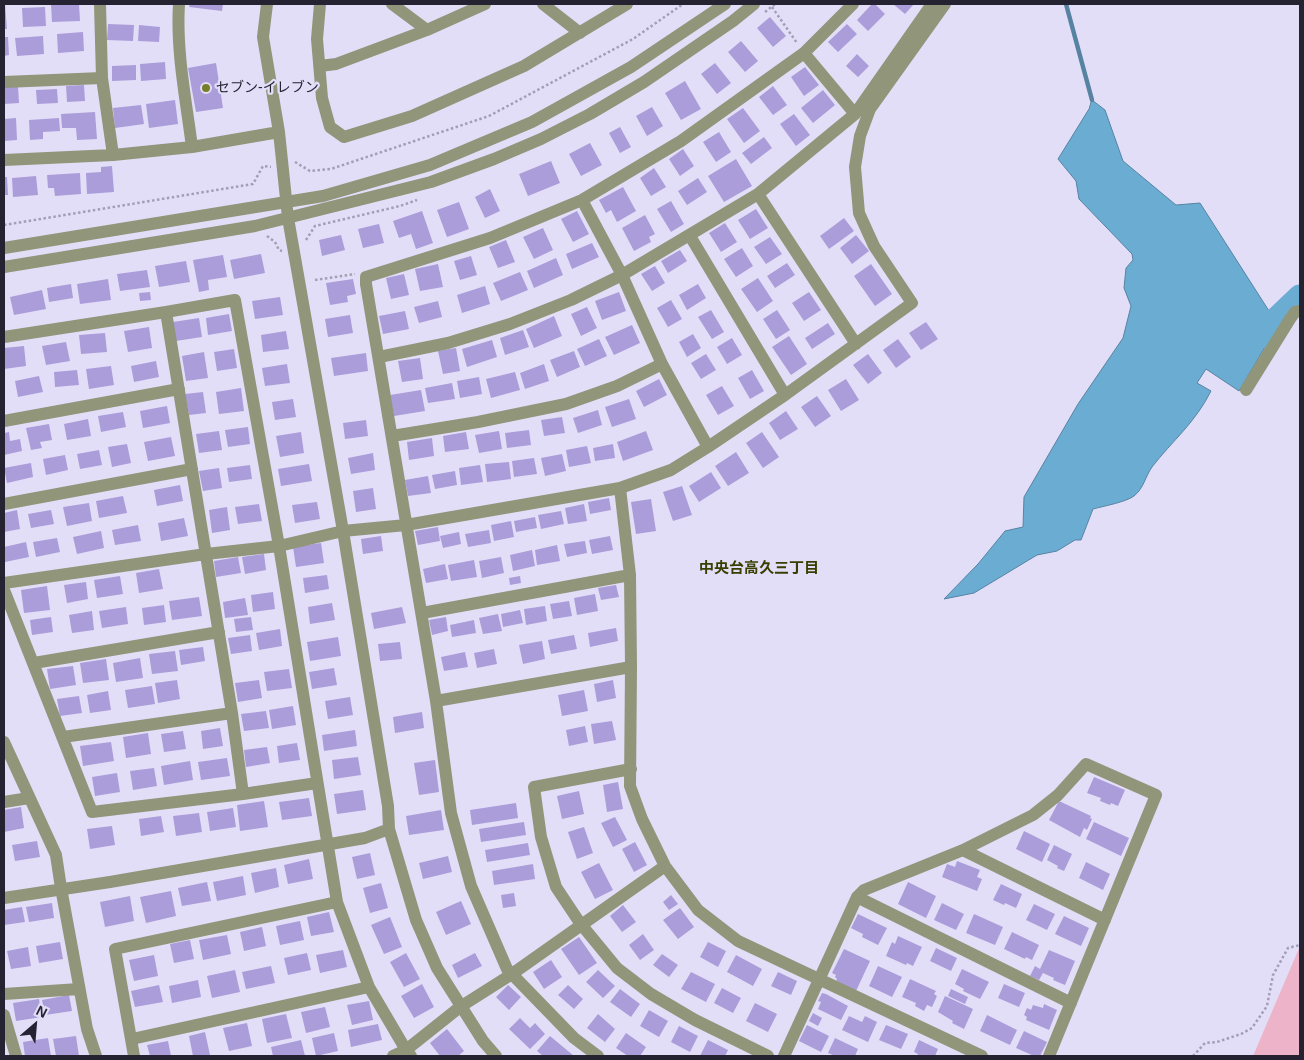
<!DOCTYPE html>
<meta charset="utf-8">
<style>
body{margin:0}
#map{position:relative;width:1304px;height:1060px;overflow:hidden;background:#e3def8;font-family:Helvetica,sans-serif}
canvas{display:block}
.frame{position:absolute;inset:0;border:5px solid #252232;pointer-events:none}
.north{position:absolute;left:10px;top:1000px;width:50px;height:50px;-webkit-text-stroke:4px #e3def8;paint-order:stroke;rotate:27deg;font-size:14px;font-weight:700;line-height:20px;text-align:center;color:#252232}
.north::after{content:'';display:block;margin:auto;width:18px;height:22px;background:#252232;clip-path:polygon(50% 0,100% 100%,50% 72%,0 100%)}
</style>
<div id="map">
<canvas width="1304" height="1060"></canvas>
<div class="frame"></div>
<div class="north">N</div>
</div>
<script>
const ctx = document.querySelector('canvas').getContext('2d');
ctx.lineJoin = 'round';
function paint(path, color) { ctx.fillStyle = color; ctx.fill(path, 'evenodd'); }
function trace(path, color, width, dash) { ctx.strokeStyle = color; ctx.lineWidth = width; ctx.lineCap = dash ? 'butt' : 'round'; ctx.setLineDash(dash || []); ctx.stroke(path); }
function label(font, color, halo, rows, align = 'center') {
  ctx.font = font + ' Helvetica,"Noto Sans JP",sans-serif'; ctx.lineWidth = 4.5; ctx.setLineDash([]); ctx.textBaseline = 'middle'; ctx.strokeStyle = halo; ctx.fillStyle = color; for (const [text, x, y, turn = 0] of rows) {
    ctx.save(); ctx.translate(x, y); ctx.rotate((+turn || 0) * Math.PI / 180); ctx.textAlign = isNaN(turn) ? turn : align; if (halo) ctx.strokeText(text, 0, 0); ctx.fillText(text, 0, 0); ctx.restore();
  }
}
paint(new Path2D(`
 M1300,946V1056H1253Z`), '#edb3c9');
const water = new Path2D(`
 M1092,100L1105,110L1123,161L1176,205L1200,203L1278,325L1239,391L1206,369L1197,383L1211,391C1195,423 1173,440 1152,467C1145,477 1144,488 1134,496C1126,502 1104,506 1093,509L1081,540H1075L1057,551L1037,555L974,593L944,599L978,564L1005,531L1023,527L1024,497L1078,404L1123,338L1131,306L1124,288L1126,268L1133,260L1132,254L1079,199L1076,181L1058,159L1089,109Z`);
paint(water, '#6bacd2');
trace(water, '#5683a2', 1);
trace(new Path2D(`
 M1066,4L1092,100`), '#5683a2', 4.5);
trace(new Path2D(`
 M1247,336L1258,337L1300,297`), '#6bacd2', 25);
paint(new Path2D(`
 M4,4H5L7,29H4Z
 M51,4H79L80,21L52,22Z
 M190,4H223L222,11L189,7Z
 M872,4H875L885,14L868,31L857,20Z
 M893,4H914L905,14Z
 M45,7L46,26L23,27L22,8Z
 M770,17L786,36L773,47L757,28Z
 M108,24L134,25L133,41L107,40Z
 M847,24L857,34L838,52L828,42Z
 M139,25L160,27L159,42L138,41Z
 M83,32L84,51L58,53L57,34Z
 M43,36L44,54L17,56L15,38Z
 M4,37H8L9,55L4,56Z
 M741,41L758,61L745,72L728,52Z
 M857,54L869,66L858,77L846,66Z
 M165,62L166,79L141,81L140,64Z
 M216,63L223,108L196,112L188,68Z
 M715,63L731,83L717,94L701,74Z
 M136,65V80L112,81V66Z
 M805,67L819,85L804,96L791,77Z
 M685,81L701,109L681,120L665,93Z
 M84,85L85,101L67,102L66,86Z
 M18,86L19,103L4,104V87Z
 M773,86L787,105L773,115L759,97Z
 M57,89L58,103L37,104L36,90Z
 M823,90L835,105L813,123L801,108Z
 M175,100L178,124L149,128L146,104Z
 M141,105L144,124L115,128L113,108Z
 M652,107L663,126L647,136L636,116Z
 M743,108L760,131L744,143L727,119Z
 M95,112L97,139L77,140L76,128H62L61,114Z
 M794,114L810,135L796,146L780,124Z
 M16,118L17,140L4,141V119Z
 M59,118L60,131L43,132V139L30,140L29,120Z
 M620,127L631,147L620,153L609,133Z
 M719,132L731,152L716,162L703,142Z
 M764,137L772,148L751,164L742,153Z
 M590,143L602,165L581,176L569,154Z
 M683,149L694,166L680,176L669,159Z
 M736,159L752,186L724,202L708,176Z
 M551,161L560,183L528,196L519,174Z
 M112,166L114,192L87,194L86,173L101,172V167Z
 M654,168L666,187L651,196L640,178Z
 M80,173L81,194L55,196L54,188H48L47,175Z
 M36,176L38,195L13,197L12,178Z
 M4,177H7L8,195H4Z
 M698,178L707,192L687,205L678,191Z
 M623,187L636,211L617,222L611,210L606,213L599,200Z
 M490,189L500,211L485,218L475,197Z
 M671,201L684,224L671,232L657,209Z
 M459,202L469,229L447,237L437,210Z
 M756,209L768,228L750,239L738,220Z
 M422,211L433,243L416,249L411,234L399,238L393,221Z
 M577,211L589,234L573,242L561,219Z
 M645,215L655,234L649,237L651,242L634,251L622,228Z
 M844,218L854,231L829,249L820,236Z
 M725,223L737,242L721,252L709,233Z
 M379,224L384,243L363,248L358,229Z
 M543,228L553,250L534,259L523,237Z
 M341,235L345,250L322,256L319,240Z
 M856,235L869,251L852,264L840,248Z
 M770,237L782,254L766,264L754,247Z
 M506,240L515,262L498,268L489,247Z
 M592,243L599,257L572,269L566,254Z
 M742,248L753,266L736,277L724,259Z
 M680,250L687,261L668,273L661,261Z
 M261,254L265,273L234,279L230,260Z
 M223,255L227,277L208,280L209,290L199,292L193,260Z
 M471,256L477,275L460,280L454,261Z
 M556,258L563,275L534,288L527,271Z
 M186,261L190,282L159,287L155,266Z
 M787,263L795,275L775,288L767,276Z
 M438,264L443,287L420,291L415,269Z
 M871,264L892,294L875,306L854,276Z
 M655,266L665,283L652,291L641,274Z
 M147,270L150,287L120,291L117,274Z
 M520,272L528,290L501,301L493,283Z
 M404,274L409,295L391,299L386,278Z
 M758,278L773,301L757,312L741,289Z
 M108,279L111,300L80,304L77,284Z
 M353,279L356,294L347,296L348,302L330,305L326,283Z
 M71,284L73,298L49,302L47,288Z
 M698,284L706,298L687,310L679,295Z
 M485,286L490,304L462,313L457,295Z
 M42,290L46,309L14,315L10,297Z
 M150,292L151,300L140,301L139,293Z
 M619,292L626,311L602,320L595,301Z
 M809,292L821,310L804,321L792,303Z
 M280,297L283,315L255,319L252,301Z
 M671,300L682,319L668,327L657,308Z
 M438,301L442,317L419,323L414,307Z
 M587,307L597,328L581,336L571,314Z
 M711,310L724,332L712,339L698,317Z
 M777,310L790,330L776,339L763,319Z
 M405,311L409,329L383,334L379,316Z
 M229,314L232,331L208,335L206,318Z
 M350,315L353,333L328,337L325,319Z
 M554,316L562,336L534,348L526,329Z
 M199,318L202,337L176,341L173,322Z
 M926,322L938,339L921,350L909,333Z
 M828,323L835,334L812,349L805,338Z
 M632,325L640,343L614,355L605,337Z
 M149,327L152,348L128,352L124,331Z
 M523,330L529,347L505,355L500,338Z
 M286,331L289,349L263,352L261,335Z
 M105,333L107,352L81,354L79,335Z
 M693,334L701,348L687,357L679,342Z
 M789,336L807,364L791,375L772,347Z
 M732,338L742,355L727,364L717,347Z
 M599,339L607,356L585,366L577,349Z
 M898,339L911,357L896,368L883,350Z
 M492,340L497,357L467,367L462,349Z
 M66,342L70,361L46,365L42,346Z
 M24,346L26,366L4,369V348Z
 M456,348L460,371L443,374L438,351Z
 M234,349L237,368L217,371L214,352Z
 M574,351L580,367L557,377L550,360Z
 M204,352L208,378L186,381L182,356Z
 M366,353L368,371L334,376L331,358Z
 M706,354L716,370L701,379L691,363Z
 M868,354L882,373L868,384L853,365Z
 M420,358L423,379L402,382L398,361Z
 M156,361L159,377L134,382L131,366Z
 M287,364L290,383L265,386L262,368Z
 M544,364L549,381L525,389L520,373Z
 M111,366L114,385L89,389L86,369Z
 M77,370L79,385L55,387L54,372Z
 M752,370L764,391L750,399L738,378Z
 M515,372L520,390L491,398L486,379Z
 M39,376L43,392L18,397L15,381Z
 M479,377L482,394L460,398L457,381Z
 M659,379L667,395L644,407L636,391Z
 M846,379L859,400L841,411L828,390Z
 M452,383L455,399L428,403L425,388Z
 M722,386L734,406L718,415L706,395Z
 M241,388L244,411L219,414L216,392Z
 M421,390L425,411L394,416L390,395Z
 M203,392L206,413L189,415L185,394Z
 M817,396L831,416L815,427L801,407Z
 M293,399L296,417L275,420L272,402Z
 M629,399L636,419L612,427L605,407Z
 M167,406L170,423L143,428L140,411Z
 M598,410L602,425L578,433L573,418Z
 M786,411L798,429L780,440L769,423Z
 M123,412L126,427L101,432L98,416Z
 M562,417L565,433L544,436L541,420Z
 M88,419L91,436L67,440L64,424Z
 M366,420L368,436L345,439L343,423Z
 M49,424L52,440L40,442L42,448L31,450L26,428Z
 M248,427L250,444L228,447L225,430Z
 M529,430L531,445L507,448L505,433Z
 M219,431L222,450L199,453L196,434Z
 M499,431L502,449L479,453L475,435Z
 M646,431L653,450L623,461L617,442Z
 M9,432L10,441L20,439L22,451L4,455V433Z
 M301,432L304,453L280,457L276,436Z
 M466,432L469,449L445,452L443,436Z
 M762,432L779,457L763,468L746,443Z
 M171,437L175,456L148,461L144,442Z
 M432,438L434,456L409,460L407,442Z
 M127,444L131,463L112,467L108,447Z
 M613,444L615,458L595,461L593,448Z
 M587,446L591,463L569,467L566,450Z
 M99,450L102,465L80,469L77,454Z
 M736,452L749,473L728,486L715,466Z
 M373,453L375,470L351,474L348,458Z
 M562,454L566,471L545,476L541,458Z
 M65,455L68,470L46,475L43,459Z
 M534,458L537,474L514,477L512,461Z
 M509,462L511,479L487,482L485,464Z
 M31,463L33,477L7,483L4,468Z
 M309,464L312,481L281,486L278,469Z
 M250,465L252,479L229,482L227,468Z
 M480,465L483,482L461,485L459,468Z
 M219,468L222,488L203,491L199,471Z
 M455,471L457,485L435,489L432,475Z
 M711,472L721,488L699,502L689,486Z
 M428,476L431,493L408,496L405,480Z
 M180,485L183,501L157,506L154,490Z
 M682,486L692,515L673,521L663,492Z
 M373,488L376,509L356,512L353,491Z
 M123,496L127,513L99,518L96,501Z
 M609,498L611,510L590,514L588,502Z
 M651,499L656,531L636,534L631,502Z
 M317,502L320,519L295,523L292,505Z
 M89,503L92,521L67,526L63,507Z
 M259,504L262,521L238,524L235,507Z
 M584,504L587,521L568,524L565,508Z
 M227,507L230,530L212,533L209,510Z
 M17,510L20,529L4,532V513Z
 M51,510L54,524L31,528L28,514Z
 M561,511L564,524L541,529L538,515Z
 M535,517L537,528L516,532L514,521Z
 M184,518L188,536L161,541L158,523Z
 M511,521L514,537L494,541L491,525Z
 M138,525L141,541L115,545L112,530Z
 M438,527L440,541L418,545L415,531Z
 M489,530L491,543L468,547L465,534Z
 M101,531L104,548L77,554L73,537Z
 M459,532L461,544L443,548L440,536Z
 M381,536L383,551L363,554L361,539Z
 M610,536L613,550L592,554L589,540Z
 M57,538L60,552L36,557L33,542Z
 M585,541L587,553L567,557L564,544Z
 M26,542L29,557L5,562L4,547Z
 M321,543L324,563L296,567L293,547Z
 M557,545L560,561L537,565L535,550Z
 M532,550L535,566L513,571L510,555Z
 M264,554L266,570L245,574L242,557Z
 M238,557L241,573L216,577L214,561Z
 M501,557L504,573L482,578L479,561Z
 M474,560L477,577L451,581L448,565Z
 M445,564L448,579L426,583L423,569Z
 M159,569L163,589L139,593L136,573Z
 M327,575L329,589L305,593L303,578Z
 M120,576L123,594L97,598L94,580Z
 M520,576L521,583L510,585L509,578Z
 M86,582L88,599L67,603L64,585Z
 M616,585L619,597L601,600L598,588Z
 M47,586L50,610L24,613L21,590Z
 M273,592L275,609L253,612L251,595Z
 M595,594L598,611L577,615L574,598Z
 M199,597L202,616L172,620L169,601Z
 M245,598L248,615L225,618L223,602Z
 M569,601L572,616L553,619L550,604Z
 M332,603L335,620L310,624L308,607Z
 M164,605L166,622L144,625L142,608Z
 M545,606L547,621L526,625L524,609Z
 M126,607L128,624L102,628L99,611Z
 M402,607L406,623L374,629L371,613Z
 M520,610L523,623L503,627L501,614Z
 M92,611L94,630L72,633L69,615Z
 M498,614L502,631L483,634L479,618Z
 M51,617L53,632L32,635L30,620Z
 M251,617L253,630L236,632L234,619Z
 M446,617L448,631L432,635L429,620Z
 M474,620L476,633L452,637L450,625Z
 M616,628L618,641L590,647L588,633Z
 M280,629L282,646L259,650L256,633Z
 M250,635L252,651L231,654L228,638Z
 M574,635L577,649L551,654L548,640Z
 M338,637L341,656L310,661L307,642Z
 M542,641L545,659L523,664L519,645Z
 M400,642L402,659L380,661L378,644Z
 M203,647L205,661L181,665L179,650Z
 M494,649L497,664L477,668L474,653Z
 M175,651L178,671L152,674L149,654Z
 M465,652L468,667L444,671L441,657Z
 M140,658L143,678L116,682L113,663Z
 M106,659L109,680L83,683L80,663Z
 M73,666L76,685L50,689L47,669Z
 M334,668L337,685L312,689L309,672Z
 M289,669L292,688L267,691L264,672Z
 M177,680L180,699L158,703L155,683Z
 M259,680L262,698L238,702L235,683Z
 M613,680L616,698L597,702L594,684Z
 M152,686L155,704L128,708L125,690Z
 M584,690L588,711L562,716L558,695Z
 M108,691L111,710L90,713L87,695Z
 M79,696L82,713L60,716L57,699Z
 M350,697L353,715L328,719L325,701Z
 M293,706L296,725L272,729L269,710Z
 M266,711L269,728L244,731L241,714Z
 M422,712L424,728L395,733L393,717Z
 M612,721L616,740L594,744L591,724Z
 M585,726L588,742L569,746L566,730Z
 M220,728L223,746L203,749L201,731Z
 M355,730L357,746L324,751L322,735Z
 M183,731L186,749L164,752L161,734Z
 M148,733L151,754L126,758L123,737Z
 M111,742L114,761L83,766L80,746Z
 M297,743L300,760L279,763L277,746Z
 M267,747L270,763L246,767L244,750Z
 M358,757L361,775L334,779L332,760Z
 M227,758L230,776L201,780L198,762Z
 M435,760L439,792L419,795L414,763Z
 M190,761L193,780L164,785L161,766Z
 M154,768L157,786L133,790L130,771Z
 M117,773L120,792L95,796L92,777Z
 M1094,777L1125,790L1118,806L1111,803L1110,805L1100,801L1101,798L1087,793Z
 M618,782L623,809L607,812L603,785Z
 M363,790L366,810L337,814L334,794Z
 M579,791L584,814L562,819L557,796Z
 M309,798L312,816L282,820L279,802Z
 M264,801L268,827L240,831L237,805Z
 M1059,801L1091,816L1090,818L1092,819L1087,830L1084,828L1080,837L1049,820Z
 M516,803L518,818L472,825L470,810Z
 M21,807L24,828L4,832V810Z
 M233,808L236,827L210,831L207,812Z
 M441,810L444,830L409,835L406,816Z
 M199,813L202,832L176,836L173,816Z
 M161,816L164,832L141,836L139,819Z
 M615,817L627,840L613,847L601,823Z
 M524,822L526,835L481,842L479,829Z
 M1094,822L1129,838L1121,856L1086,839Z
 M112,826L115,845L90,849L87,829Z
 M584,827L593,853L577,859L568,832Z
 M1024,831L1050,844L1042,862L1016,849Z
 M37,841L40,857L15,861L12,845Z
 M635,842L647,865L634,872L622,849Z
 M528,843L530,855L487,862L485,850Z
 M1054,845L1072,854L1064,871L1057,868L1058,866L1047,860Z
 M370,853L375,875L357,879L352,857Z
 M448,856L452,872L423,879L419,863Z
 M309,859L313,879L288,884L284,865Z
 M957,861L980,870L977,877L982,879L977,891L942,877L947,864L955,867Z
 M1086,862L1110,874L1103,890L1079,878Z
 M599,863L613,890L595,899L581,872Z
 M533,864L535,879L494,885L492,871Z
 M276,868L279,887L255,893L251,873Z
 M243,876L246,895L217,901L213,882Z
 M207,882L211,901L182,906L178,888Z
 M908,882L936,896L926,918L898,904Z
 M381,883L388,908L370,913L363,888Z
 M1001,884L1022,894L1016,908L1005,903L1004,905L993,900Z
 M171,891L176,916L146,923L140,897Z
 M514,893L516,906L503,908L501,895Z
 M671,895L678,904L669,910L663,902Z
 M130,896L134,921L105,927L100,902Z
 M461,901L471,924L446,935L436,912Z
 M52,903L54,918L29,922L26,907Z
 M942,903L964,914L956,930L934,920Z
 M1034,904L1055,914L1047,930L1026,920Z
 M623,905L636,922L622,932L610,916Z
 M22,907L25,922L4,925V910Z
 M680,908L694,927L678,939L663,920Z
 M329,912L334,932L311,936L307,917Z
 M858,914L887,928L878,945L862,937L863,934L851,928Z
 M974,914L1003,927L995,945L966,933Z
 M1064,916L1089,928L1081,946L1055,934Z
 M390,917L402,947L384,954L371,925Z
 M300,921L304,940L280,945L276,926Z
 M262,927L266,946L244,951L240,932Z
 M1012,932L1039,945L1032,960L1026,957L1025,959L1004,949Z
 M643,934L654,950L640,960L629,945Z
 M227,935L231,954L203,960L199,940Z
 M898,936L922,947L913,966L907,963L906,965L886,956L892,942L895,944Z
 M579,937L597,963L579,975L561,949Z
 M190,940L194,959L174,963L170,944Z
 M60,942L63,959L39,963L36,946Z
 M708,942L726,951L718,967L700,957Z
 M28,947L31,966L11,969L7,951Z
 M936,948L957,958L951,971L930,961Z
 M844,949L870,961L856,991L836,981L837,979L835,977L836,975L832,973Z
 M343,950L347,967L320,973L316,955Z
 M1049,950L1075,961L1065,985L1053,980L1054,978L1043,973L1039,980L1030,976L1035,966L1040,969Z
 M307,953L311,970L288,975L284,958Z
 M406,953L420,979L404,987L390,962Z
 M475,953L482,966L458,978L452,965Z
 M662,954L678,965L669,977L653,965Z
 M154,955L158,976L134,981L129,960Z
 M736,955L762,969L753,986L727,972Z
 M551,960L562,977L544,989L533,972Z
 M271,966L275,983L246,989L242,972Z
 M878,966L902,977L892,997L869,986Z
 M962,969L989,982L980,999L963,991L964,989L955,984Z
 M235,970L240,992L212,998L207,976Z
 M598,970L615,986L603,998L586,982Z
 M691,972L715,984L706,1002L681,989Z
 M778,972L797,981L791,995L771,986Z
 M910,979L936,991L934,994L937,996L932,1007L927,1005L924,1011L915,1006L916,1003L902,997Z
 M198,980L201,997L172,1003L169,986Z
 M422,984L434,1007L414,1018L401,996Z
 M1004,984L1025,993L1019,1007L998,998Z
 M159,985L163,1002L135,1007L131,991Z
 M508,985L521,997L509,1010L496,997Z
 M568,985L583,999L574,1009L558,995Z
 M722,988L741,998L733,1013L714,1003Z
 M620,989L640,1004L631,1017L610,1002Z
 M951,989L968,997L965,1004L948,996Z
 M822,993L826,994L848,1006L841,1020L818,1009L821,1002L818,1001Z
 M69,995L72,1011L45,1015L42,1000Z
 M945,996L973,1009L964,1029L952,1023L953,1021L938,1012Z
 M39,999L42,1017L16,1021L13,1003Z
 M369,1001L373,1020L352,1025L347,1005Z
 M755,1003L777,1014L768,1032L746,1021Z
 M1044,1004L1057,1010L1049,1030L1026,1020L1027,1017L1024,1015L1027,1008L1031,1010L1033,1005L1043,1008Z
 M325,1007L330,1027L306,1033L301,1012Z
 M649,1010L668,1021L659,1037L640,1026Z
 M813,1013L822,1018L818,1026L809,1021Z
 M286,1014L292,1038L267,1043L262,1019Z
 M598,1014L615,1029L605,1042L587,1028Z
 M987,1015L1017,1030L1010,1045L980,1031Z
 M849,1016L862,1022L865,1016L877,1022L868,1042L842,1030Z
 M520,1018L530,1028L535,1023L545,1034L530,1049L509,1029Z
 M247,1023L252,1046L229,1051L223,1028Z
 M378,1024L382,1040L351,1047L348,1030Z
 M807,1025L829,1036L821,1052L799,1041Z
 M886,1025L908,1034L901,1049L879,1040Z
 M679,1026L698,1036L690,1052L671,1042Z
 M447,1029L464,1051L458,1056H440L430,1043Z
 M1024,1031L1047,1042L1040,1056H1034L1016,1048Z
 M205,1032L210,1055L193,1056L189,1036Z
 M334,1033L338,1051L316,1056L312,1038Z
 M626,1033L646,1047L640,1056H628L616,1048Z
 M76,1036L79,1056H56L53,1039Z
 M550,1036L574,1056H543L537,1051Z
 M48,1038L51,1056H25L23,1042Z
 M835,1038L858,1049L855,1056H835L828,1053Z
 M301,1040L305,1056H273L271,1047Z
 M708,1040L728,1050L725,1056H700Z
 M919,1040L938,1049L935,1056H917L918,1054L914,1052Z
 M168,1041L171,1056H150L147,1045Z`), '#ab9dd9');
trace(new Path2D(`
 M772,7L797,43
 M765,12L775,4
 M295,162L310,171L331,169L489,116L633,39L683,4
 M4,225L253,184L263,166L271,167
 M267,236L275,242L279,250L282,251
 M306,240L315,226L400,206L417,200
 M315,280L355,274
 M1193,1056L1205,1043L1217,1042L1241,1034L1252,1028L1267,1006L1273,975L1288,948L1300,945`), '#a29eb4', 2.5, [2.5, 2.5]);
trace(new Path2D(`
 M100,4L102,78L113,155
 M179,4C176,51 186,100 192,147
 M267,4L263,37L279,132L288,218L343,531L388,806L389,829L416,920L437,968L483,1041L496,1056
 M320,4L317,39L322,98L330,127L344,137L412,116L524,66L627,4
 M392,4L427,30
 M543,4L580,33
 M804,53L855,114
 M320,66L336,64L427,30L485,4
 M4,82L102,78
 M4,160L113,155L192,147L279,132
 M758,194L856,344
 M582,200L622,275L662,364L708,447
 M690,236L785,395
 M4,248L323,196L430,165L532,122L631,67L725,4
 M4,267L255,226L431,182L494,159L541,139L590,114L644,82L733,21L754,4
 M166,312L232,713L243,794
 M4,337L166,312L235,300L279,546L337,902L369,987L406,1050L411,1056
 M379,357L448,343L510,324L571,300L622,275L758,194L855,114L932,4
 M1246,390L1290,319L1295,312L1300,311
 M4,421L179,389
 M392,436L478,422L566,404L617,386L662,364
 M620,488L630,575L631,667L630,786L642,819L665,866L698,910L738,941L982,1056
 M4,504L192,469
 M4,583L206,554L279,546L343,531L406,525L620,488L671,470L708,447L785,395L912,303L874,246L859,213L855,167L860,136L870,109L945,4
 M4,590L92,812L243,794L317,783
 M422,613L630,575
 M34,663L219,632
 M436,701L631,667
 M63,737L232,713
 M4,742L56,855L61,888L87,1029L96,1056
 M631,769L534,787L541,837L556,887L580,923L617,968L651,994L695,1020L768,1056
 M4,802L29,798
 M963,850L1105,920
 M857,897L1071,1003
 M4,898L110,882L365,838L389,829
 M4,994L79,989
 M4,1015L16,1056
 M132,1039L369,987
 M134,1056L115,949L337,902
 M393,1056L406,1050L460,1007L512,974L665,866
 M598,1056L574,1038L507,969L471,886L451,813L436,701L366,284V277L490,238L582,200L681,141L804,53L853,4
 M784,1056L857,897L864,890L963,850L1033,815L1058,795L1086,764L1156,795L1049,1056`), '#91957a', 12);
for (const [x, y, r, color] of [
 [206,88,5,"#767e2a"]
]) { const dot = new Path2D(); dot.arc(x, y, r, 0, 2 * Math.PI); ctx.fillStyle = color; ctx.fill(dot); trace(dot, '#e3def8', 2); }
label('14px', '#252232', '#e3def8', [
 ["セブン-イレブン",216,88]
], 'left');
label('bold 15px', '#3a3f00', '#e3def8', [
 ["中央台高久三丁目",759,569]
]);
</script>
